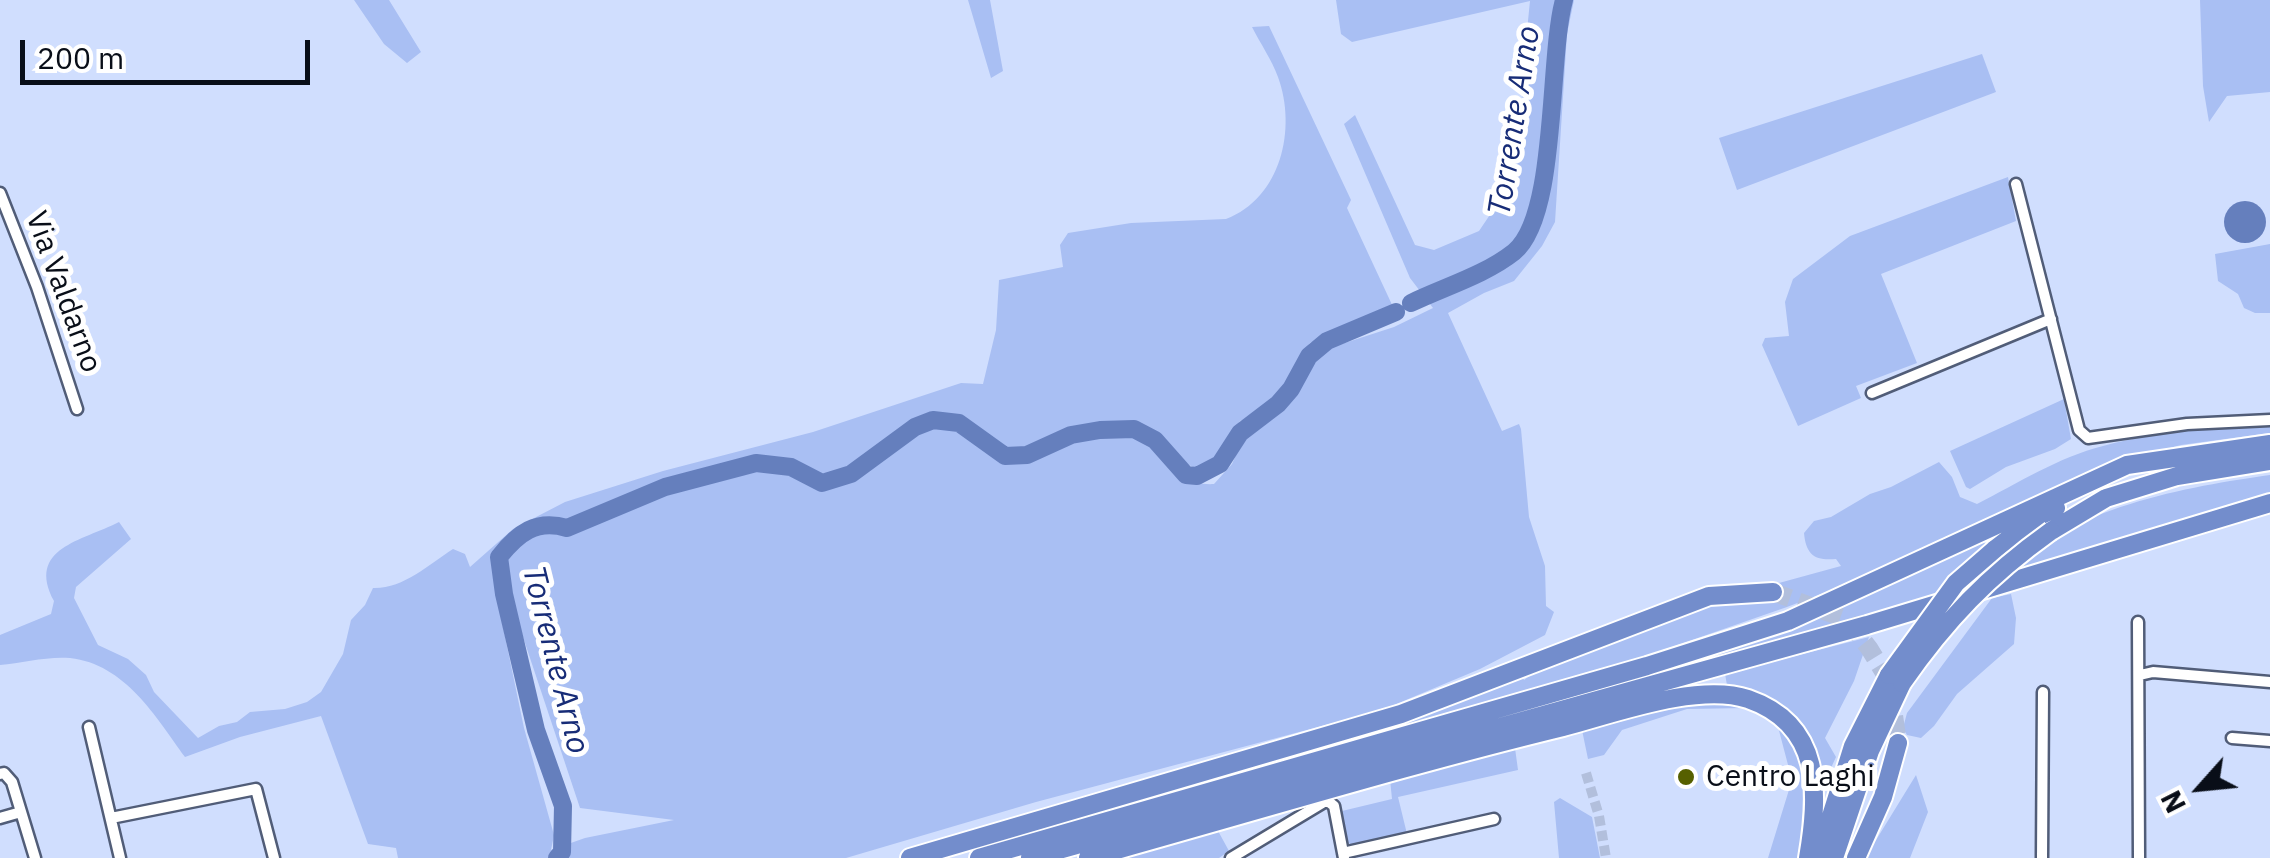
<!DOCTYPE html>
<style>
body{margin:0}
#map{position:relative;width:2270px;height:858px;overflow:hidden;background:#d0defe;font-family:"IBM Plex Sans",sans-serif}
canvas{display:block}
.north{position:absolute;left:2150px;top:738px;width:100px;height:100px;-webkit-text-stroke:8px #fff;paint-order:stroke;rotate:243deg;font-size:28px;font-weight:700;line-height:40px;text-align:center;color:#090e18}
.north::after{content:'';display:block;margin:auto;width:35px;height:45px;background:#090e18;clip-path:polygon(50% 0,100% 100%,50% 72%,0 100%)}
.scale{position:absolute;left:20px;top:40px;width:290px;height:45px;box-sizing:border-box;border:5px solid #090e18;border-top:0;padding-left:12px;font-size:30px;line-height:35px;white-space:nowrap;color:#090e18;-webkit-text-stroke:8px #fff;paint-order:stroke}
</style>
<div id="map">
<canvas width="2270" height="858"></canvas>
<div class="north">N</div>
<div class="scale">200 m</div>
</div>
<script>
const ctx = document.querySelector('canvas').getContext('2d');
ctx.lineJoin = 'round';
function paint(path, color) { ctx.fillStyle = color; ctx.fill(path, 'evenodd'); }
function trace(path, color, width, dash) { ctx.strokeStyle = color; ctx.lineWidth = width; ctx.lineCap = dash ? 'butt' : 'round'; ctx.setLineDash(dash || []); ctx.stroke(path); }
function label(font, color, halo, rows, align = 'center') {
  ctx.font = font + ' "IBM Plex Sans",sans-serif'; ctx.lineWidth = 10; ctx.setLineDash([]); ctx.textBaseline = 'middle'; ctx.strokeStyle = halo; ctx.fillStyle = color; for (const [text, x, y, turn = 0] of rows) {
    ctx.save(); ctx.translate(x, y); ctx.rotate((+turn || 0) * Math.PI / 180); ctx.textAlign = isNaN(turn) ? turn : align; if (halo) ctx.strokeText(text, 0, 0); ctx.fillText(text, 0, 0); ctx.restore();
  }
}
paint(new Path2D(`
 M354,0H389L421,52L407,63L384,44Z
 M968,0H990L1003,71L991,78Z
 M1336,0H1574L1567,34L1555,222L1542,246L1514,281L1484,293L1448,313L1502,431L1519,424L1521,429L1529,517L1545,566L1546,606L1554,612L1545,635L1480,669L1382,710L1036,802L846,858H398L396,848L368,844L321,716L240,737L185,757C156,717 125,664 70,658C48,656 22,663 0,665V635L51,614L54,601C26,548 82,541 119,522L131,539L76,587L74,598L98,645L128,659L146,675L154,692L198,738L219,726L237,722L250,712L285,709L307,702L321,692L343,654L351,620L365,605L373,588C403,589 428,565 453,549L465,554L470,567L513,529L565,502L663,471L813,432L961,383L983,384L996,330L999,280L1063,267L1060,245L1068,233L1131,223L1226,219C1281,198 1297,129 1278,77C1272,60 1260,43 1252,27L1269,26L1351,200L1347,208L1394,309L1310,343L1279,396L1252,418L1240,421L1223,450L1204,469C1173,465 1176,448 1155,433C1134,419 1100,427 1078,431L1077,437C1090,436 1123,432 1134,434C1171,440 1171,487 1214,484L1232,464L1242,441L1293,398L1323,350L1394,327L1433,308L1410,278L1344,124L1355,115L1415,245L1434,250L1479,231L1510,185L1523,121L1522,80L1530,1L1352,42L1341,34ZM507,589L580,808L674,820L585,838L551,850L554,835L524,728L496,593Z
 M2200,0H2270V92L2227,96L2209,122L2203,86Z
 M1982,54L1996,92L1737,190L1719,138Z
 M2008,177L2016,221L1881,274L1917,363L1856,386L1861,398L1798,426L1762,345L1765,338L1789,336L1785,302L1793,279L1850,236Z
 M2270,244V313H2255L2244,308L2238,294L2218,281L2215,254Z
 M2064,399L2071,439L2055,449L2006,467L1970,489L1966,487L1950,451Z
 M2270,424V433L2181,445L2124,460L2090,472L1858,580L1787,607L1620,665L1376,734L1522,676L1524,680L1540,668L1591,652L1706,603L1841,566L1836,559C1815,561 1806,555 1804,533L1814,521L1831,517L1870,494L1891,487L1939,462L1952,477L1960,497L1977,504C2018,483 2059,457 2103,446C2157,431 2214,428 2270,424Z
 M2270,475V496L2144,531L2011,576C2060,508 2192,486 2270,475Z
 M1984,542L1987,547L1930,599L1657,676L1655,671C1767,634 1877,593 1984,542Z
 M2011,594L2016,618L2014,644L1957,694L1934,726L1921,738L1907,735L1903,728L1907,713L1992,598Z
 M1869,637L1854,681L1825,738L1836,757L1825,781C1806,723 1789,698 1727,685L1725,674Z
 M1722,699L1746,708L1687,709L1622,730L1604,755L1588,759L1582,730L1689,702Z
 M1777,723C1821,752 1808,815 1798,858H1768L1792,780Z
 M1515,748L1518,770L1398,797L1407,834L1352,845L1347,842L1342,811L1392,799L1390,779Z
 M1916,775L1928,812L1910,858H1865Z
 M1560,798L1592,817L1600,858H1559L1554,802Z
 M1217,829L1229,851L1219,858H1114Z`), '#a9bff3');
paint(new Path2D(`
 M2224 222a21 21 0 1 1 42 0a21 21 0 1 1-42 0Z`), '#657fbd');
trace(new Path2D(`
 M1411,303C1444,287 1485,275 1514,252C1558,216 1548,58 1564,0
 M557,858L562,852L563,806L536,730L504,594L499,557C518,533 536,519 567,528L665,487L756,463L791,467L822,483L851,474L915,427L933,420L959,423L1005,456L1027,455L1071,435L1100,430L1134,429L1155,440L1186,475L1197,476L1220,464L1240,433L1278,404L1291,389L1309,356L1327,341L1396,312`), '#657fbd', 18);
trace(new Path2D(`
 M1586,773L1599,816L1606,858`), '#b2bfdc', 10, [10, 5]);
trace(new Path2D(`
 M1773,592L1846,619L1869,648L1889,681L1898,743`), '#b2bfdc', 18, [18, 9]);
const street = new Path2D(`
 M2016,184L2079,430L2088,438L2187,424L2270,420
 M0,193L37,287L77,409
 M1872,393L2051,319
 M2138,622L2139,858
 M2140,675L2153,672L2270,682
 M89,727L120,858
 M2232,738L2270,741
 M0,774L4,773L12,782L35,858
 M0,818L21,812
 M111,818L256,789L274,858
 M1343,853L1494,819
 M1231,858L1324,802H1329L1334,806L1344,858
 M2042,858L2043,692`);
const highway = new Path2D(`
 M2051,531L2106,498L2177,476L2270,461
 M1994,550L2037,517L2056,508
 M910,858L1401,714L1709,596L1773,592
 M979,858L1647,666L1788,621L2127,465L2270,444
 M1030,858L1867,625L2270,503
 M1088,858C1247,814 1403,766 1563,727C1613,714 1698,682 1748,699C1823,725 1819,794 1808,858
 M1818,858L1853,746L1889,675
 M1834,858L1870,751L1902,683
 M1856,858L1883,797L1898,743`);
trace(street, '#515d78', 15);
trace(highway, '#fff', 22);
trace(street, '#fff', 10);
trace(highway, '#738dcc', 18);
const highwayBridge = new Path2D(`
 M1889,675L1956,583L1994,550
 M1902,683C1946,620 1988,576 2051,531`);
trace(highwayBridge, '#fff', 22, []);
trace(highwayBridge, '#738dcc', 18);
for (const [x, y, r, color] of [
 [1686,777,10,"#566000"]
]) { const dot = new Path2D(); dot.arc(x, y, r, 0, 2 * Math.PI); ctx.fillStyle = color; ctx.fill(dot); trace(dot, '#fff', 4); }
label('30px', '#090e18', '#fff', [
 ["Via Valdarno",63,292,70]
]);
label('30px', '#090e18', '#fff', [
 ["Centro Laghi",1706,777]
], 'left');
label('italic 32px', '#172c77', '#fff', [
 ["Torrente Arno",1515,121,-81],
 ["Torrente Arno",555,660,76]
]);
</script>
